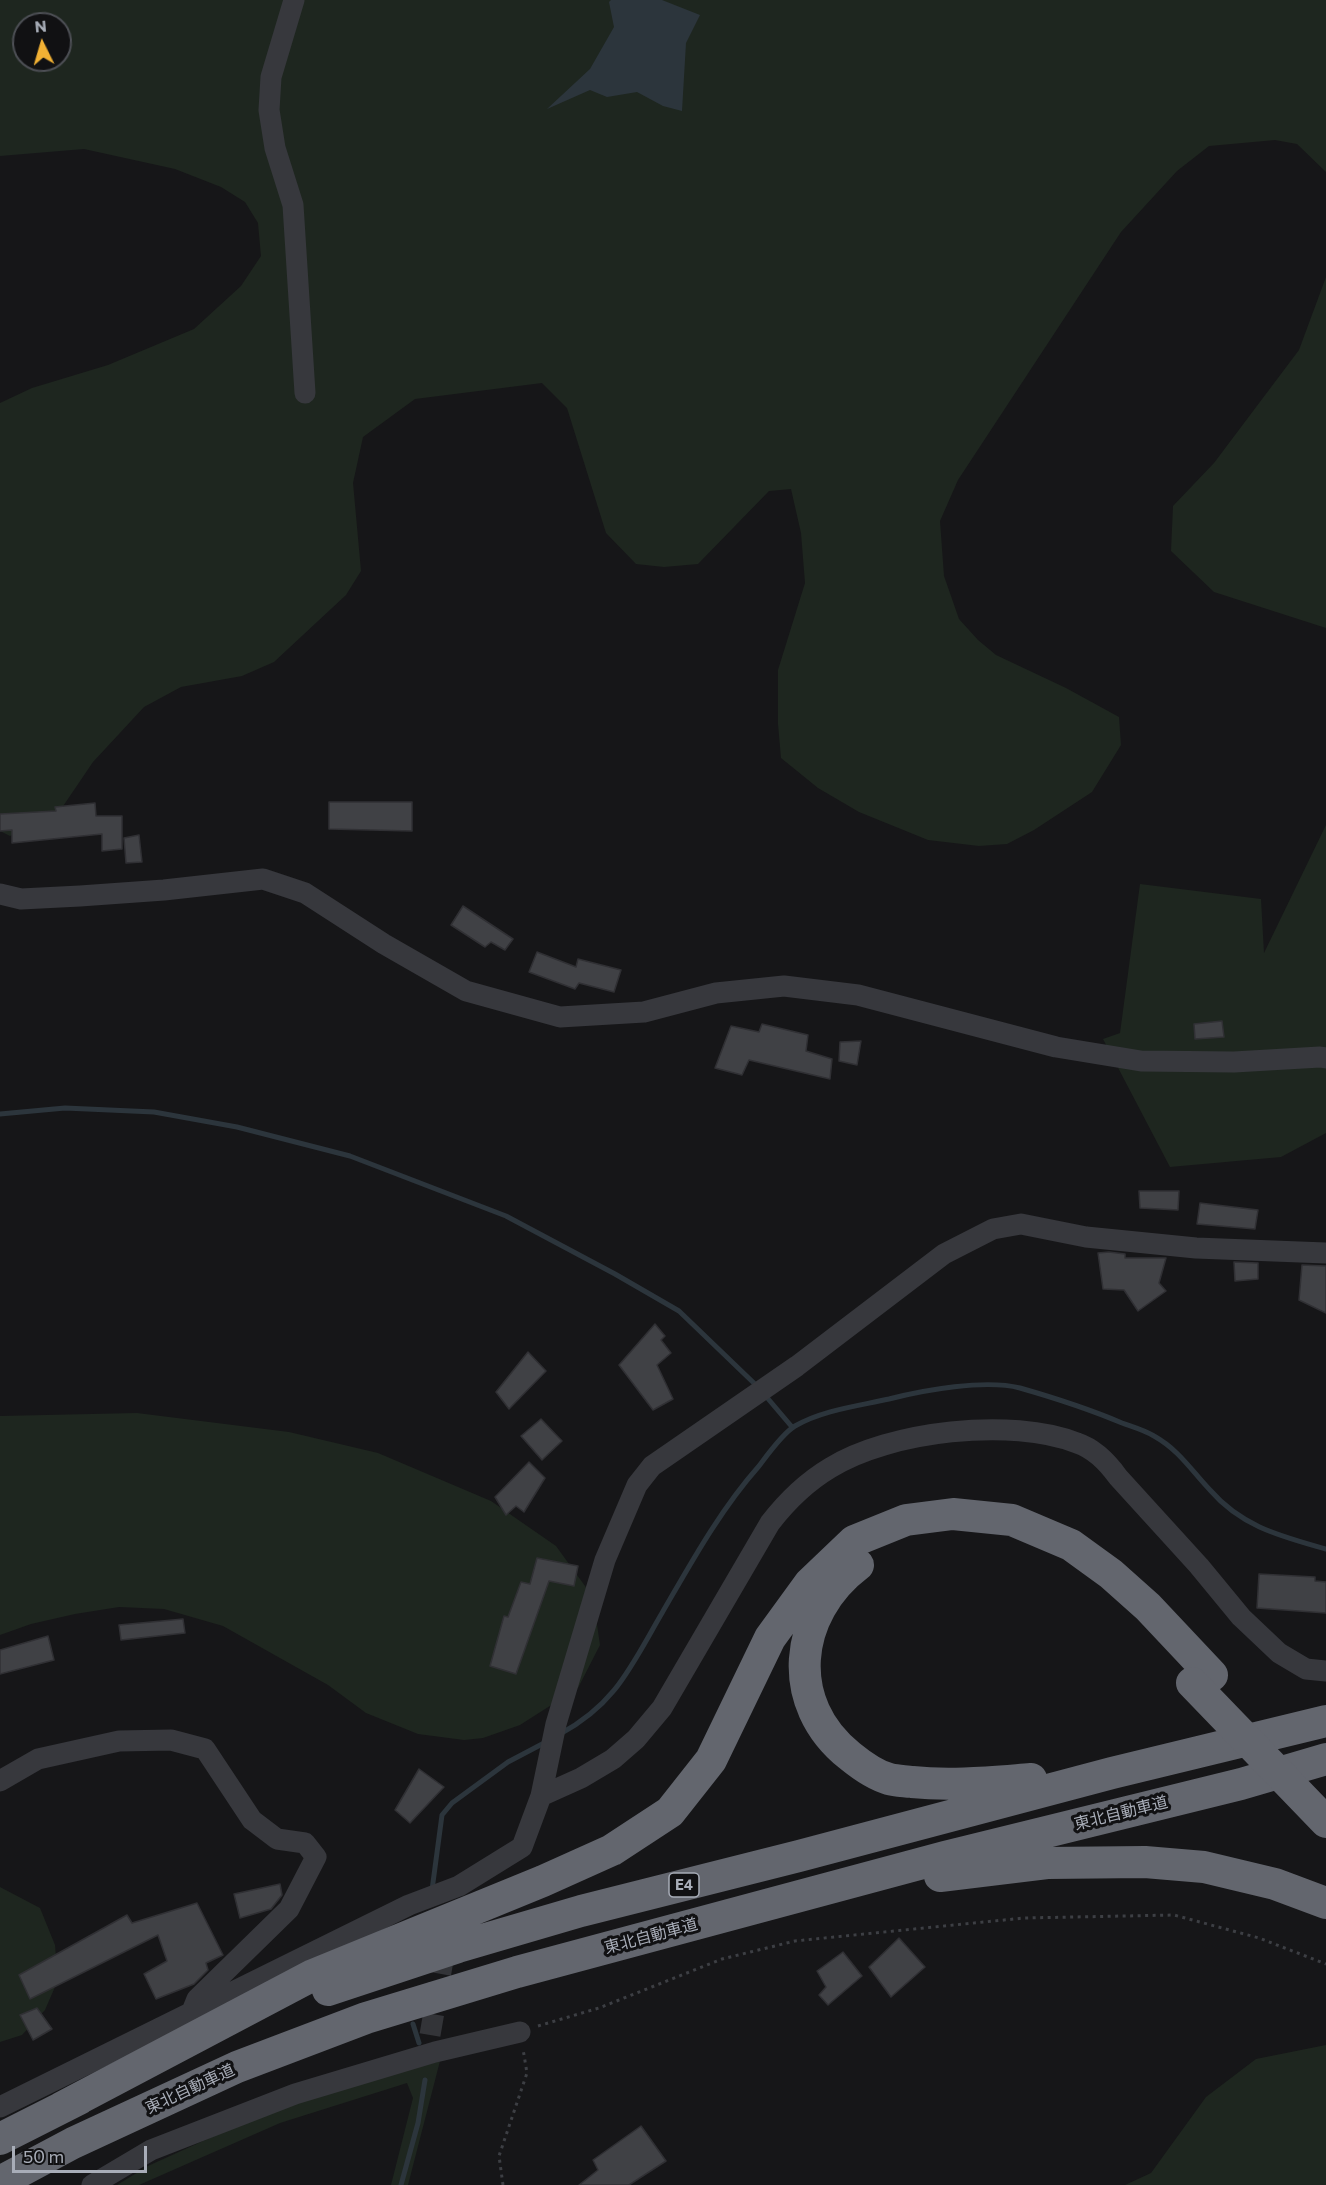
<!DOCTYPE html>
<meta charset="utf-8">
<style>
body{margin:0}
#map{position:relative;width:1326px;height:2185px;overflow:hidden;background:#161618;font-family:Commissioner,sans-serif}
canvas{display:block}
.north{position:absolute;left:12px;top:12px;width:60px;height:60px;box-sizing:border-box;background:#111113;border:2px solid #4d4f55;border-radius:50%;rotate:355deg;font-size:16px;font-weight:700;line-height:24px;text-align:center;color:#a8adb8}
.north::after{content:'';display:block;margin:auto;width:21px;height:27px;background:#f2b134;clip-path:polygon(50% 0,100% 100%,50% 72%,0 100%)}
.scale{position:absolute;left:12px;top:2146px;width:135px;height:27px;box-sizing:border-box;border:3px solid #a8adb8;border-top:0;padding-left:8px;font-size:18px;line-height:21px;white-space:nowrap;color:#a8adb8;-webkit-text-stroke:4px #111113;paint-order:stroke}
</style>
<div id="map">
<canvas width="1326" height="2185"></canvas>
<div class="north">N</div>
<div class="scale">50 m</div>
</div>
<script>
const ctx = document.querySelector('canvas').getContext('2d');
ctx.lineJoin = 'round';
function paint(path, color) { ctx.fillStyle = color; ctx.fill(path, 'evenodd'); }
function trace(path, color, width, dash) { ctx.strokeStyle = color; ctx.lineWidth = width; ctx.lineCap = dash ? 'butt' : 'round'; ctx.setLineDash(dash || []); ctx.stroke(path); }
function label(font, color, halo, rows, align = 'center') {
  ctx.font = font + ' Commissioner,"Noto Sans JP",sans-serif'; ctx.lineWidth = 6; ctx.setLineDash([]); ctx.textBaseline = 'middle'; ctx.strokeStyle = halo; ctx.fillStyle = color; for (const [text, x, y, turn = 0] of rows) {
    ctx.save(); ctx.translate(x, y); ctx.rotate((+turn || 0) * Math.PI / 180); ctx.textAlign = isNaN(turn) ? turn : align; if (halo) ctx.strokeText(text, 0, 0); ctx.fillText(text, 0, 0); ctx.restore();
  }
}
paint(new Path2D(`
 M0,0H1326V172L1297,144L1275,140L1209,146L1177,171L1121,232L958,480L940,521L944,576L959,619L978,640L996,655L1066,688L1119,717L1121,745L1092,792L1034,830L1007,844L979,846L928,840L859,812L818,788L781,758L778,724V670L805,583L801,533L791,489L769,491L698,564L664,567L636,564L606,533L567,408L542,383L415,399L363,437L353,483L361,571L346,595L274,662L242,676L181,687L144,707L93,762L53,821L10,836L0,831V403L32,388L108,365L194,329L241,286L261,256L258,223L245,202L221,187L175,169L84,149L0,156ZM24,24H60V60H24Z
 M1326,277V628L1214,592L1171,551L1173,506L1214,463L1299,350Z
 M1326,825V1133L1281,1157L1170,1167L1103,1039L1120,1033L1140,884L1261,899L1264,953Z
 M137,1413L289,1432L378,1453L491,1501L556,1546L593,1597L600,1645L578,1688L520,1725L483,1738L464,1740L418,1734L366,1713L328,1685L223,1626L164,1609L119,1607L75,1614L31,1624L0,1635V1416Z
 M0,1887L40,1908L55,1945L58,1980L45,2010L22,2035L0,2042Z
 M1326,2045V2185H1125L1151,2173L1206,2097L1256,2059Z
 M440,2061L408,2185H391L413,2098L407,2083L280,2123L139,2185H117L148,2166L258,2116L310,2096Z`), '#1e261f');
paint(new Path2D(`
 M611,0H662L700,15L686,43L682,111L663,106L637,92L607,97L590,90L547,109L590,69L614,27L609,2Z`), '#2c353c');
trace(new Path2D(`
 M0,1114L65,1108L154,1112L237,1127L350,1156L506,1216L615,1274L679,1311L758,1387
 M764,1394L792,1427
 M560,1734C616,1704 631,1666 662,1613C691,1563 720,1510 759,1466C768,1454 783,1433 795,1426C823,1410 858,1406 889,1399C924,1390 985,1379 1020,1388C1055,1398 1089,1409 1122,1423C1133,1427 1144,1430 1154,1436C1179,1450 1191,1470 1210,1490C1242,1527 1281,1536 1326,1549
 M432,1890L442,1815L452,1803L508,1762L546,1742
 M413,2024L419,2043
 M401,2185L418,2123L425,2080`), '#2c353c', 5);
const building = new Path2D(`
 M329,802H412V831L329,829Z
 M95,803L96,816H122V849L102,851V834L12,843V830L0,831V814L56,811L55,807Z
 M139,835L142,862L126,863L124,838Z
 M463,906L513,939L505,950L491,942L485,947L451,925Z
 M537,952L576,967L578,959L621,970L614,992L579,983L575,989L529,972Z
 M1222,1021L1224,1037L1195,1039L1194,1024Z
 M762,1024L808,1035L806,1051L832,1059L830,1079L749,1060L742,1075L715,1068L731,1026L759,1032Z
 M861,1041L857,1065L839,1061L840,1042Z
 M1139,1191H1179L1178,1210L1140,1208Z
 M1200,1203L1258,1210L1255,1229L1197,1224Z
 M1109,1252L1125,1254V1258H1166L1159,1283L1166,1291L1138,1311L1124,1290L1103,1289L1098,1253Z
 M1234,1262L1258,1263V1279L1235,1281Z
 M1302,1265L1326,1266V1313L1299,1300Z
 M655,1324L665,1336L661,1340L671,1353L657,1365L673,1399L653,1410L619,1365Z
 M528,1352L546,1371L509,1409L496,1392Z
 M541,1419L562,1441L542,1460L521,1436Z
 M529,1462L545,1478L524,1512L516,1506L506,1515L495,1497Z
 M537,1558L578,1566L574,1586L549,1581L516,1674L490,1666L504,1616L508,1617L521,1582L530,1584Z
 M1259,1574L1315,1577V1581L1326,1582V1613L1257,1608Z
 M183,1619L185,1633L121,1640L119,1625Z
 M48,1636L54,1660L0,1674V1650Z
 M419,1769L444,1787L410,1823L395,1810Z
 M280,1884L282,1895L271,1909L240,1918L234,1894Z
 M197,1903L223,1955L206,1963L208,1970L194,1984L156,1999L144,1974L167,1961L158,1935L30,1999L19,1975L127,1915L132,1923Z
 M899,1938L925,1967L891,1997L869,1967Z
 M843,1952L862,1976L828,2005L819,1995L826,1987L817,1971Z
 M37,2008L52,2029L33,2040L20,2015Z
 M641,2126L666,2161L629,2185H579L598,2170L593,2160Z`);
paint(building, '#404145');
trace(building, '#303034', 1.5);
trace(new Path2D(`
 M430,2035L446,1943`), '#333438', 21, [21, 10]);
trace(new Path2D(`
 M538,2026L599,2008L722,1959L795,1941L1024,1918L1174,1915L1259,1938L1326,1964
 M503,2185L499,2156L527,2073L523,2049`), '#3d3f44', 3, [3, 4.5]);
trace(new Path2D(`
 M294,0L271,77L269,110L275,148L293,205L305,393
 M0,894L21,899L80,896L164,890L263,879L305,893L384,944L466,991L560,1017L644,1012L716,993L784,986L858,995L1056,1047L1141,1061L1234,1062L1320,1057L1326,1058
 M0,1781L38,1759L119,1741L171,1740L205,1749L252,1820L277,1839L305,1843L316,1857L289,1909L197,1999L193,2009
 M541,1796L581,1778L613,1759L636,1739L662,1708L770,1523C787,1501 805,1483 830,1468C889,1431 1012,1417 1077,1443C1095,1449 1108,1463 1118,1477L1199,1566L1241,1617L1279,1653L1306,1669L1326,1671
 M0,2107L409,1905L459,1886L522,1847L541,1796L556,1724L605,1560L637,1485L652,1466L797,1366L944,1254L993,1229L1021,1224L1086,1237L1196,1248L1326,1253
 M92,2185L151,2150L295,2094L435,2052L520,2032`), '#37383d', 21);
trace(new Path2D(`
 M858,1565C793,1614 784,1704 850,1756C861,1765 875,1775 889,1779C896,1781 905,1781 912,1782C952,1786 991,1782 1031,1779
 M940,1876L1047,1863L1145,1862L1204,1867L1275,1884L1326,1903
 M328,1990L458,1947L581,1911L799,1856L1112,1773L1326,1721
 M61,2108L313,1975L543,1881L612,1850L670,1812L711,1760L770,1638L810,1583L854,1541L906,1520L953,1514L1012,1520L1071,1545L1111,1574L1148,1607L1212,1675
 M0,2139L79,2099
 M0,2182L73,2143L237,2067L366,2018L517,1972L945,1857L1241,1784L1326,1759`), '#63666e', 32);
trace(new Path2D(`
 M1192,1683L1326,1822`), '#63666e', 32);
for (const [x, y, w] of [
 [684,1885,30]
]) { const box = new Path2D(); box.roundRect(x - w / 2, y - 12, w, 24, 4.5); ctx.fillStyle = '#111113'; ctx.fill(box); trace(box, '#a8adb8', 1.5); }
label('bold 15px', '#a8adb8', null, [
 ["E4",684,1885]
]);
label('16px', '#a8adb8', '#111113', [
 ["東北自動車道",1121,1813,-14],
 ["東北自動車道",651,1936,-15],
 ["東北自動車道",190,2089,-25]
]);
</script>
